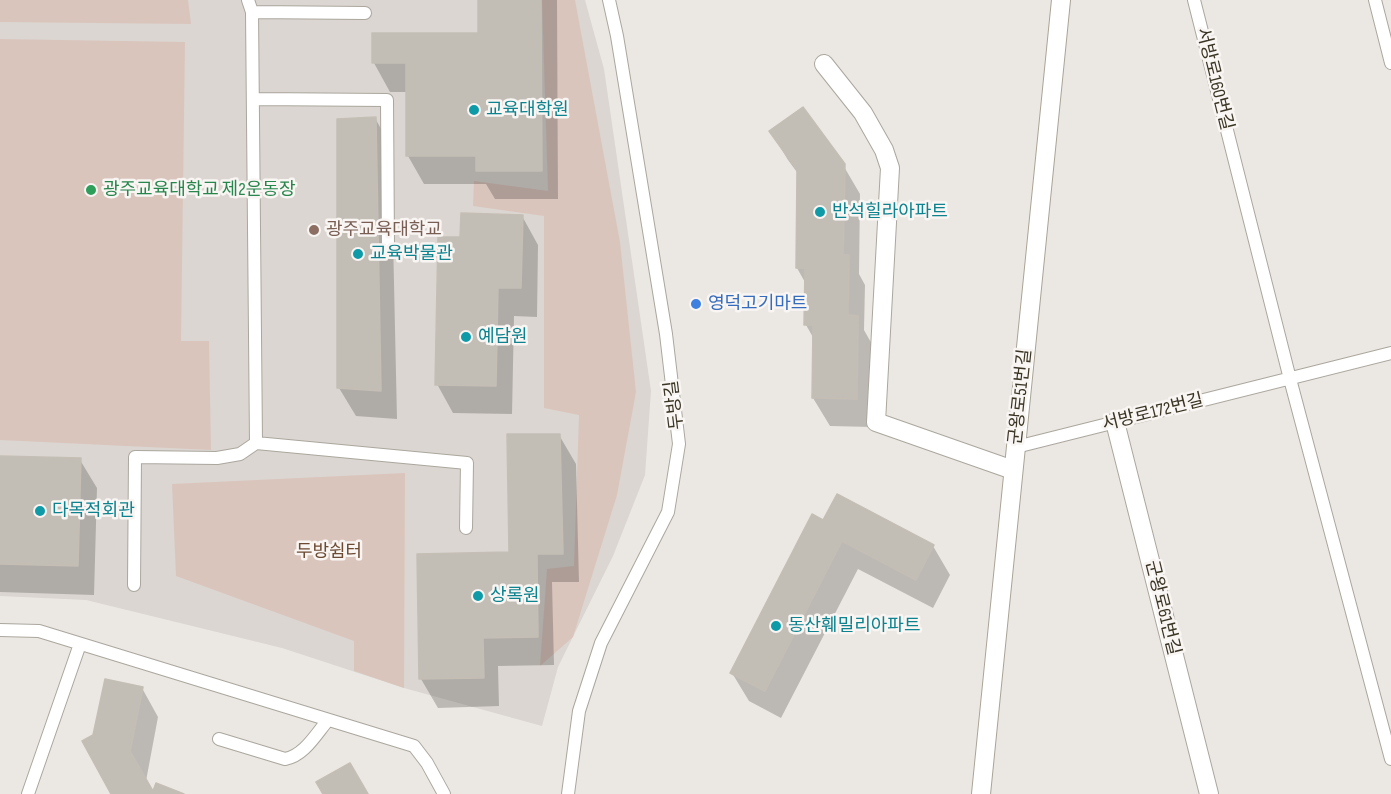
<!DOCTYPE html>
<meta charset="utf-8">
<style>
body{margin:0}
canvas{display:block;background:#ebe7e2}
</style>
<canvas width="1391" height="794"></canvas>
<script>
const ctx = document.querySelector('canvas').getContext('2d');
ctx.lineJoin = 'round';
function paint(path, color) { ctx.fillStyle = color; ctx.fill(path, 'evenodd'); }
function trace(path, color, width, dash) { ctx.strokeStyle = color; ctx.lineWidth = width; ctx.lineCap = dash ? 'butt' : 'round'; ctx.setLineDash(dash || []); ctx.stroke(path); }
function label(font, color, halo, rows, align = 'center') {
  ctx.font = font + ' "Sofia Sans Condensed","Noto Sans KR",sans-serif'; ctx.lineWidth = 5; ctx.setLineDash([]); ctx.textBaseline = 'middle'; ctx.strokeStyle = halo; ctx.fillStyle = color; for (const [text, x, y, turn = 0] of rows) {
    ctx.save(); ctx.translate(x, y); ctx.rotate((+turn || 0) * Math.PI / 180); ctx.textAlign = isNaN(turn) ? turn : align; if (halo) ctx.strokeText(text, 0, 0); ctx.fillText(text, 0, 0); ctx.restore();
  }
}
paint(new Path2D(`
 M0,0H585L604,69L651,391L645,475L613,556L558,667L542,726L404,688L282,648L86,600L0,596Z`), '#dbd6d1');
paint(new Path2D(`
 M0,0H188L191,24L0,22Z
 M542,0H575L620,242L636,392L617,495L573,637L540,666L547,569L574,566L579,415L544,408V216L473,206L474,181L548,191Z
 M0,39L185,42L181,341H209L211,450L0,440Z
 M405,473L404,688L354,671V641L176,576L172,484Z`), '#dac5bd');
paint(new Path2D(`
 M479,0H557L558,199H495L486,184H424L408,156L407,92H390L374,63L479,34Z
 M375,118L391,147L397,419L356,416L339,388Z
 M771,132L843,165L860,194L859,274L865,285L864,330L873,346L872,427L830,426L813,398L814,339L806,325V284L797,268L799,175L788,160Z
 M522,216L538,245L537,317L514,316L512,414L453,413L437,384Z
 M559,435L576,464L579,582H552L554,665L498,666L499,706L438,708L421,679L511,554Z
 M0,458L80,460L97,488L94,595L0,592Z
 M824,522L933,546L950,575L933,608L858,569L781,718L749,701L732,673Z
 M142,688L158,717L146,781L153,794H180H112L95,736Z`), '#0003');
const building = new Path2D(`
 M478,0H541L542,171H476V156H406V63H372V33H478Z
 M803,107L845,164L843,255H849L848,315L858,316L857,399L812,398L813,325H804L805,268H796L797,170L769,131Z
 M376,117L381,391L337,388V119Z
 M461,213L523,215L521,288H498L496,386L435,385L438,237H460Z
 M507,434H560L563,554H537L538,637L483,638L484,678L419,679L417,554L509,552Z
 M0,456L81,458L78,566L0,564Z
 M837,494L934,545L916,580L842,541L765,691L730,673L812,514L823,520Z
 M105,679L143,687L130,751L153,791L156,783L184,794H111L82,741L93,735Z
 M350,763L368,794H323L316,782Z`);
paint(building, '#c2bdb5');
trace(building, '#c4beb5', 1.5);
const lane = new Path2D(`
 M248,0L252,12L256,443
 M1194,0L1290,379L1391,759
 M1375,0L1391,63
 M252,12L365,13
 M254,99L387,100L388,247
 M1016,447L1391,353
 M134,585L135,457L217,458L240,454L256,443L467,463L466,528
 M0,630L39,631L414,746L427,763L444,794
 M219,739L285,759C304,756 316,734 328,720
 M28,794L80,644
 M568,794L579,711L601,643L668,512L679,444L666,334L617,36L609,0`);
const street = new Path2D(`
 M824,64L863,113L884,150L890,168L876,422L1013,470
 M1115,422L1209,794`);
const secondary = new Path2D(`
 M981,794L1061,0`);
trace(lane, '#aba79e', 14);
trace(street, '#aba79e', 20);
trace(secondary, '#aaa497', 20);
trace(lane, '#fff', 12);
trace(street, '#fff', 18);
trace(secondary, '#fff', 18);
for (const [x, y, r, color] of [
 [474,110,6,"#0f9aa8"],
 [91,190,6,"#2e9e5b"],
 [820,212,6,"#0f9aa8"],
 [314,230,6,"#8d6e63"],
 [358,254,6,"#0f9aa8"],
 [696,304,6,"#3f7fe0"],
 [466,337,6,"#0f9aa8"],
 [40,511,6,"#0f9aa8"],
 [478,596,6,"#0f9aa8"],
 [776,626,6,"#0f9aa8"]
]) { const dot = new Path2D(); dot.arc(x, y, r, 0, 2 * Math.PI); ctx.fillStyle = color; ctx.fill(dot); trace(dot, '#f8f5f3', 2); }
label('18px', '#3a3524', '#f8f5f3', [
 ["서방로160번길",1214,79,76],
 ["군왕로51번길",1021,397,-84],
 ["두방길",675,405,-97],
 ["서방로172번길",1153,413,-14],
 ["군왕로61번길",1162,608,76]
]);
label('18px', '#0d838f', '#f8f5f3', [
 ["교육대학원",486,110],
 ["반석힐라아파트",832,212],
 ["교육박물관",370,254],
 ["예담원",478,337],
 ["다목적회관",52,511],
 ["상록원",490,596],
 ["동산훼밀리아파트",788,626]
], 'left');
label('18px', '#27864d', '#f8f5f3', [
 ["광주교육대학교 제2운동장",103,190]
], 'left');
label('18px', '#785e54', '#f8f5f3', [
 ["광주교육대학교",326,230]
], 'left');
label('18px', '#366cbe', '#f8f5f3', [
 ["영덕고기마트",708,304]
], 'left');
label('18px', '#6d4a32', '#f8f5f3', [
 ["두방쉼터",329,552]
]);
</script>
